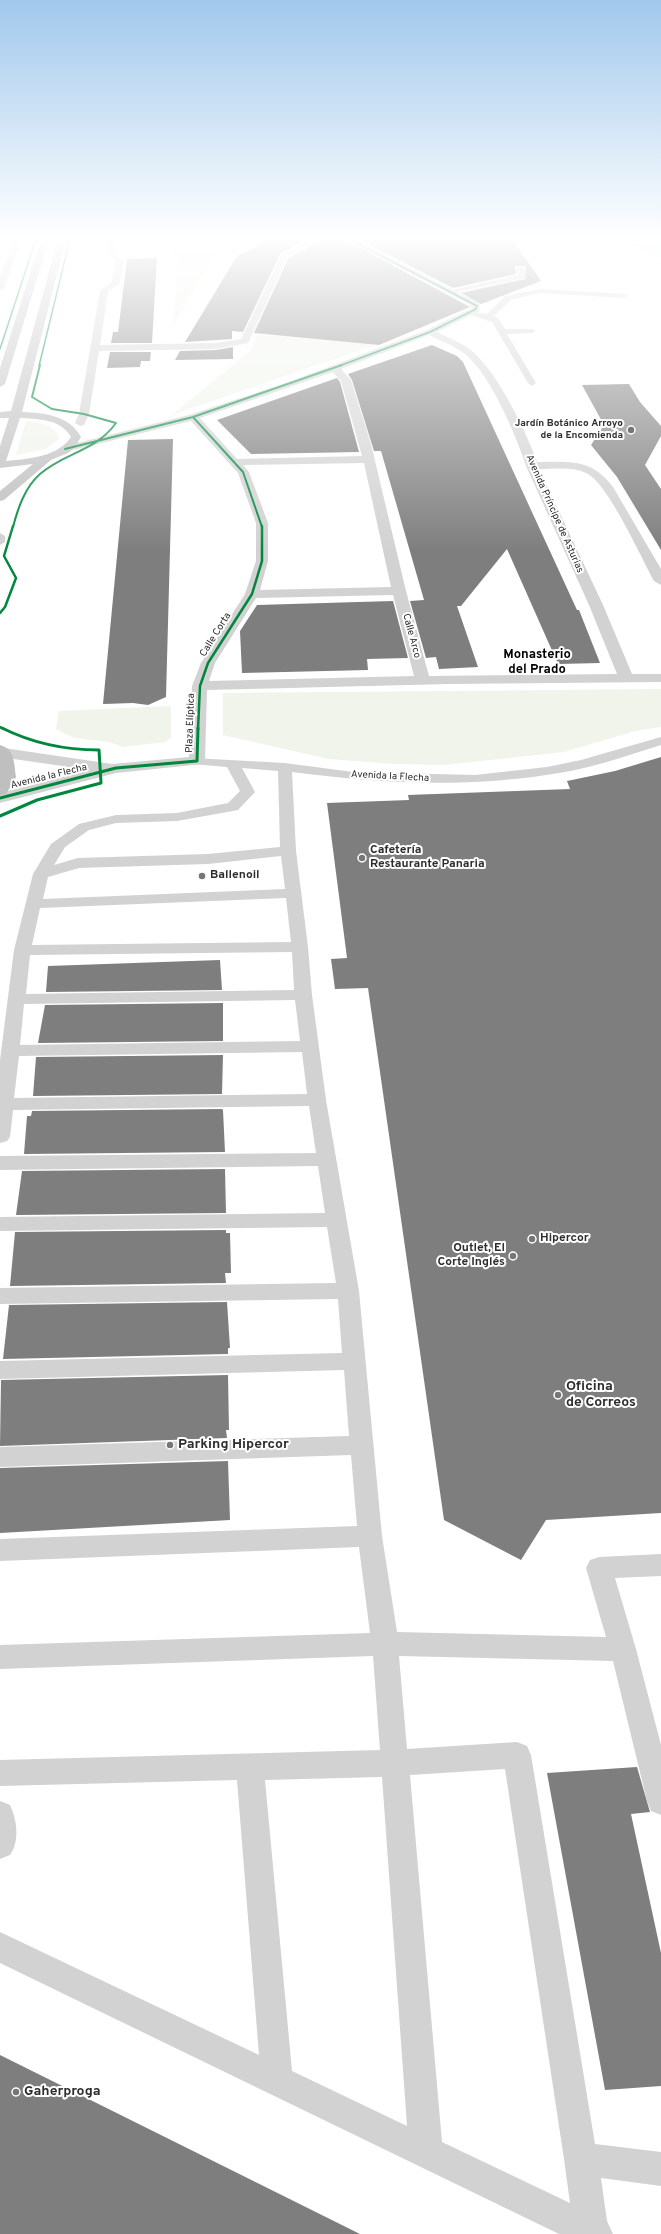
<!DOCTYPE html>
<meta charset="utf-8">
<style>
body{margin:0}
canvas{display:block;background:#fff}
</style>
<canvas width="661" height="2234"></canvas>
<script>
const ctx = document.querySelector('canvas').getContext('2d');
ctx.lineJoin = 'round';
function paint(path, color) { ctx.fillStyle = color; ctx.fill(path, 'evenodd'); }
function trace(path, color, width, dash) { ctx.strokeStyle = color; ctx.lineWidth = width; ctx.lineCap = dash ? 'butt' : 'round'; ctx.setLineDash(dash || []); ctx.stroke(path); }
function label(font, color, halo, rows, align = 'center') {
  ctx.font = font + ' Overpass,sans-serif'; ctx.lineWidth = 4; ctx.setLineDash([]); ctx.textBaseline = 'middle'; ctx.strokeStyle = halo; ctx.fillStyle = color; for (const [text, x, y, turn = 0] of rows) {
    ctx.save(); ctx.translate(x, y); ctx.rotate((+turn || 0) * Math.PI / 180); ctx.textAlign = isNaN(turn) ? turn : align; if (halo) ctx.strokeText(text, 0, 0); ctx.fillText(text, 0, 0); ctx.restore();
  }
}
paint(new Path2D(`
 M174,239H246L215,254L173,326L179,257L173,254Z
 M257,334L372,344L375,345L172,415L251,350Z
 M26,421C39,423 56,424 59,439L46,449L16,455Z
 M661,689V727L635,731L564,752L445,765L394,764L329,759L223,735V693Z
 M171,706V738L165,742L123,747L109,742L74,738L56,729L59,711Z`), '#f0f4eb');
paint(new Path2D(`
 M617,239H661V257Z`), '#d8e6f1');
paint(new Path2D(`
 M268,239H308L280,254L243,332L232,331V339L185,342L234,261L240,254L255,248Z
 M322,239H344L470,307L379,345L254,333L288,259Z
 M358,239H512L541,281L481,304L461,293L525,279L526,266H515L516,274L453,288Z
 M157,258L152,343H111L113,332H118L127,259Z
 M432,345L457,356L463,362L577,610H579L600,663L558,664L507,549L461,606H457L478,667L439,669L436,657L426,658L410,601L424,600L381,451H374L352,380L348,374Z
 M233,347V359L175,360L180,351L216,350Z
 M110,352H151L150,361H141L140,367L107,368Z
 M337,378L340,382L359,452L251,454L217,420Z
 M629,384L640,402L661,426V436L645,465L661,489V550L617,477L591,445L604,425L582,385Z
 M173,439L166,697L148,705L133,703L103,704L128,440Z
 M393,601L408,658L367,659L368,670L242,673L240,631L257,605Z
 M661,757V1513L546,1520L521,1560L444,1520L368,988L335,989L331,959L347,958L327,803L409,800L408,795L570,789L567,781L615,771Z
 M220,960L222,990L46,992L48,966Z
 M223,1003V1041L38,1043L45,1005Z
 M223,1055L222,1094L33,1096L36,1057Z
 M222,1109L223,1110L225,1152L24,1154L27,1116H31L32,1111Z
 M225,1169L226,1213L16,1215L22,1171Z
 M226,1230V1233H230L231,1273H225L226,1283L10,1286L15,1232Z
 M227,1302L230,1348H228V1354L3,1359L9,1305Z
 M228,1375L229,1430H226L227,1438L0,1446L1,1380Z
 M228,1461L230,1520L0,1533V1468Z
 M637,1767L650,1812L631,1814L661,1953V2086L605,2090L547,1773Z
 M0,2055L360,2234H0Z`), '#7e7e7e');
paint(new Path2D(`
 M516,267H525V278L452,293L448,291L518,275Z
 M540,289L624,294L628,296L624,298L540,293L511,300L494,316L498,318L505,329H532L536,331L532,333L507,334L536,383L532,386L528,383L492,322L465,313L469,311L487,314L505,296Z
 M0,533L5,536V542L0,545Z
 M661,737V745C623,757 586,770 546,775C462,788 376,783 292,772L296,851L308,947L312,995L326,1100L359,1291L382,1536L397,1632L606,1637L586,1568L590,1560L599,1557L661,1554V1576L615,1578L636,1649L661,1745V1815L651,1811L647,1801L613,1661L399,1656L407,1749L517,1742L527,1746L531,1755L595,2144L661,2152V2186L601,2178L607,2221L613,2234H559L0,1963V1932L259,2055L237,1780L0,1786V1760L380,1750L373,1656L0,1669V1645L370,1633L359,1547L0,1561V1539L357,1526L351,1455L0,1467V1447L349,1436L344,1370L0,1379V1361L342,1353L338,1299L0,1304V1288L336,1283L327,1227L0,1231V1217L325,1213L318,1166L0,1170V1156L316,1153L309,1106L13,1110L10,1137L7,1141L0,1143V1060L14,950L33,874L51,844L79,824L116,815L177,813L228,803L240,791L227,767L192,764L190,761L192,758L285,763L353,772L475,775L547,767L581,760ZM242,768L278,771L280,847L208,854L78,858L54,865L65,847L89,830L116,823L177,821L233,811L238,810L255,792ZM281,856L285,889L43,899L48,877L79,868L208,864ZM286,898L291,942L32,945L40,908ZM292,952L294,990L26,994L30,955ZM295,1000L300,1041L20,1045L24,1004ZM302,1052L307,1094L14,1098L19,1056ZM505,1769L564,2159L570,2203L442,2142L410,1775ZM382,1777L407,2126L292,2071L265,1780Z
 M0,1801L10,1805C17,1820 20,1841 10,1855L0,1859Z`), '#d2d2d2');
paint(new Path2D(`
 M14,239H22L4,288L0,291V277Z
 M108,239H116L114,252L123,261L120,283L108,292L100,345L216,343L241,339L281,255L311,239H321L287,258L248,343L216,349L99,351L89,414L84,425L80,426L75,423L79,414L100,291L112,282L115,261L106,252Z
 M345,239H355L480,304L479,311L437,332C448,338 463,343 472,351C499,375 525,429 537,462C570,462 591,458 613,487L661,569V585L654,581C641,557 609,486 588,474C574,466 555,469 539,469L603,605L632,674H661V682L449,684L207,690L205,761L203,764L116,773L0,803V793L90,770L0,757V749L4,748L112,764L189,757L192,686L201,663L245,594L256,561V523L238,473L191,421L65,452L61,451L59,449L61,447L189,415L286,383L427,330L472,308L469,304ZM429,335C441,341 455,346 465,354C490,374 516,435 526,466L589,605L617,674L429,676L406,591L371,444L351,380L341,369ZM333,372L341,381L362,456L237,459L200,418ZM364,463L391,587L260,590L268,561V523L249,472L243,465ZM393,595L414,676L209,681L215,663L256,598Z`), '#d2d2d2');
paint(new Path2D(`
 M41,239H49L5,384L0,387V368Z
 M58,239H66L22,412C45,413 69,415 81,437L75,447L68,453L51,460L4,500L0,501V491L33,464L0,468V446L9,418H0V412L11,411ZM20,418C38,419 61,419 71,437C58,457 28,459 6,461Z
 M0,745C15,749 14,764 16,777L6,794L0,795Z`), '#bfbfbf');
trace(new Path2D(`
 M0,349L36,239
 M39,366L70,239
 M339,366L430,332L476,309L477,306L349,239`), '#00873e', 1.5);
trace(new Path2D(`
 M193,417L243,472L262,527
 M65,449L193,417L342,365
 M13,527C18,508 25,487 40,474C65,452 95,452 116,423L84,414L52,409L32,397L40,365`), '#00873e', 2);
trace(new Path2D(`
 M0,613L5,607L16,578L4,556L13,526
 M0,727L4,729
 M198,729L200,686L208,663L252,594L262,561V526`), '#00873e', 2.5);
trace(new Path2D(`
 M0,798L116,768L197,761L198,728
 M0,816L37,800L101,783L99,750C64,750 34,744 2,728`), '#00873e', 3);
const sky = ctx.createLinearGradient(0, 0, 0, 552);
sky.addColorStop(0, '#a1c8ec');
sky.addColorStop(0.43, '#fff');
sky.addColorStop(1, '#ffffff00');
ctx.fillStyle = sky;
ctx.fillRect(0, 0, 661, 552);
for (const [x, y, r, color] of [
 [631,430,4,"#767676"],
 [362,858,4,"#767676"],
 [202,876,4,"#767676"],
 [532,1239,4,"#767676"],
 [513,1256,4,"#767676"],
 [558,1395,4,"#767676"],
 [170,1445,4,"#767676"],
 [16,2092,4,"#767676"]
]) { const dot = new Path2D(); dot.arc(x, y, r, 0, 2 * Math.PI); ctx.fillStyle = color; ctx.fill(dot); trace(dot, '#fff', 1.5); }
label('bold 10px', '#2d2d2d', '#fff', [
 ["Jardín Botánico Arroyo",623,424],
 ["de la Encomienda",623,436]
], 'right');
label('10px', '#2d2d2d', '#fff', [
 ["Avenida Príncipe de Asturias",554,514,66],
 ["Calle Corta",216,635,-58],
 ["Calle Arco",411,636,75],
 ["Plaza Elíptica",191,723,-88],
 ["Avenida la Flecha",49,777,-14],
 ["Avenida la Flecha",390,777,3]
]);
label('bold 12px', '#2d2d2d', '#fff', [
 ["Cafetería",370,851],
 ["Restaurante Panaria",370,865],
 ["Ballenoil",210,876],
 ["Hipercor",540,1239],
 ["Outlet, El",505,1249,"right"],
 ["Corte Inglés",505,1263,"right"]
], 'left');
label('bold 13px', '#000', '#fff', [
 ["Monasterio",537,655],
 ["del Prado",537,670]
]);
label('bold 14px', '#2d2d2d', '#fff', [
 ["Oficina",566,1387],
 ["de Correos",566,1403],
 ["Parking Hipercor",178,1445],
 ["Gaherproga",24,2092]
], 'left');
</script>
